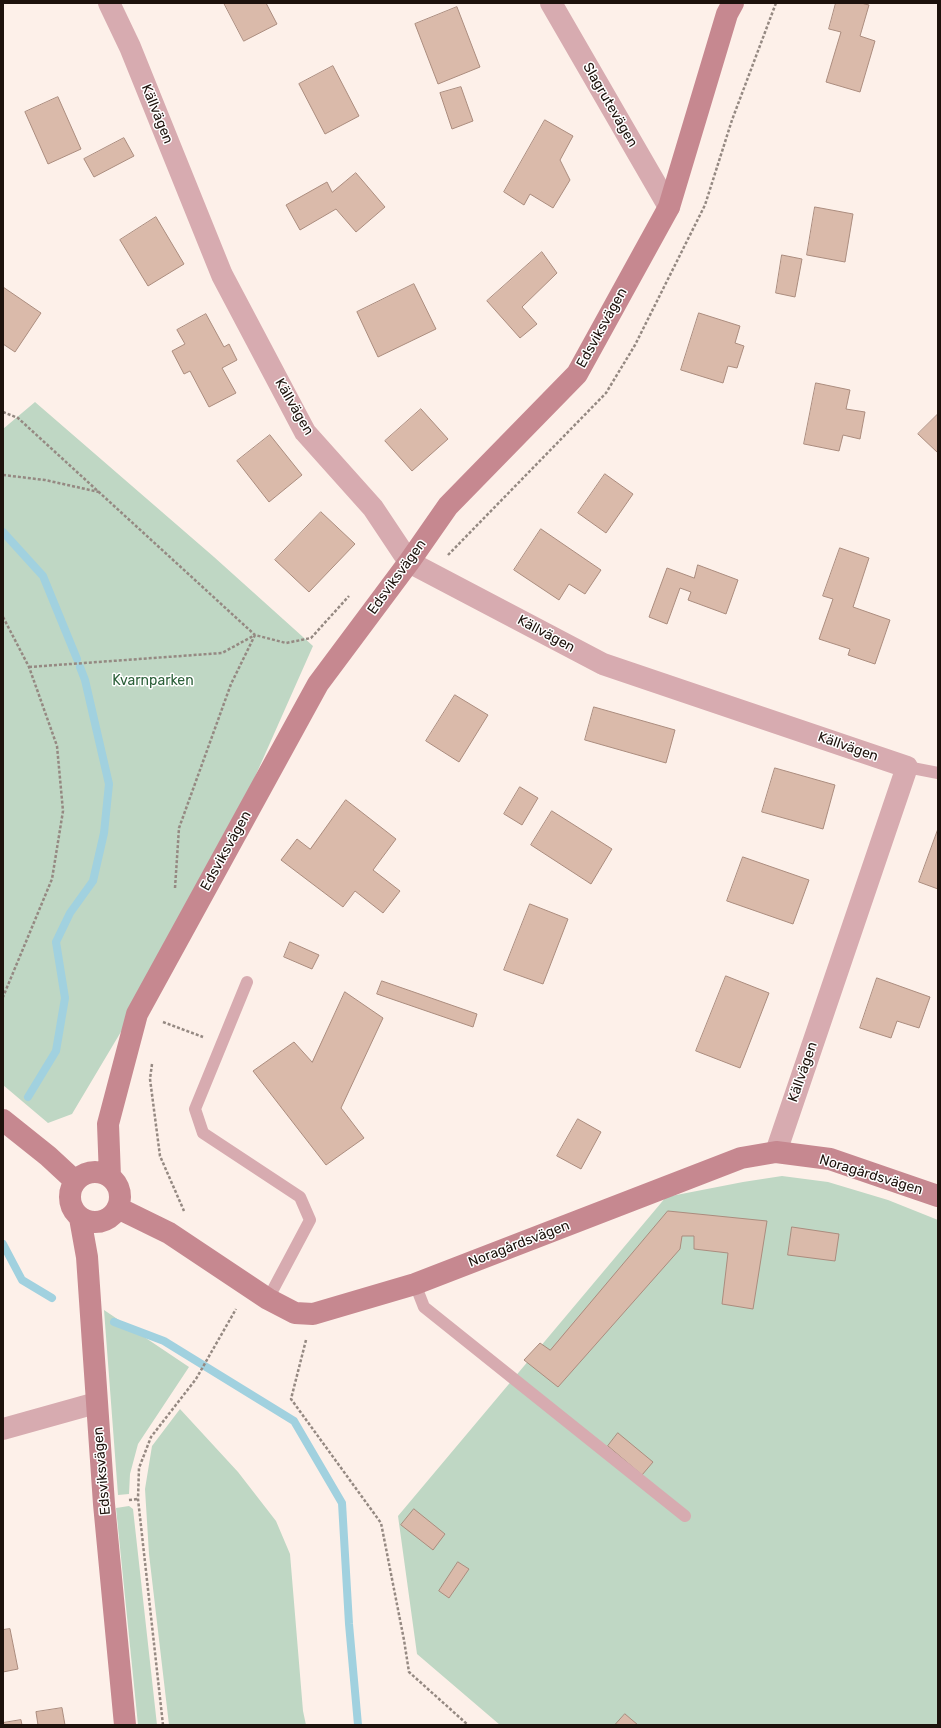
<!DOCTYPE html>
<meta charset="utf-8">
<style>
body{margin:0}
#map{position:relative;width:941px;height:1728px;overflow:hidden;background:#fdf0e9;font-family:Rubik,sans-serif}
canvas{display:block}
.frame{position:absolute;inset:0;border:4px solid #1d120c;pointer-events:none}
</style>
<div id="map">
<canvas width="941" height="1728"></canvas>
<div class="frame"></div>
</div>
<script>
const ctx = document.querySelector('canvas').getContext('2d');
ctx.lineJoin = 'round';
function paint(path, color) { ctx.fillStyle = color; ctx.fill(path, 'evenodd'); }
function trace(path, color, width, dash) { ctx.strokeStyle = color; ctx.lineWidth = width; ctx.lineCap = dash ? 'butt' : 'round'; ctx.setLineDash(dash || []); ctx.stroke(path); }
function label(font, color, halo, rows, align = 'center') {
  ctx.font = font + ' Rubik,sans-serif'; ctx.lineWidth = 3; ctx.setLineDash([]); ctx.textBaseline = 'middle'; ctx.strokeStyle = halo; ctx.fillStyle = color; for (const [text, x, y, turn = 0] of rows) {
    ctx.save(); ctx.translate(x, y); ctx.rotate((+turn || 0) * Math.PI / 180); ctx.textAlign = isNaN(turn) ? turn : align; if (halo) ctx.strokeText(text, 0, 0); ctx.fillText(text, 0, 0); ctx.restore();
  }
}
paint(new Path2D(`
 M35,402L214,557L313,646L203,894L72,1114L48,1123L3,1085V429Z
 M782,1176L828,1182L888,1200L938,1220V1725H500L417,1654L398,1516L666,1197L743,1182Z
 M104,1310L189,1367L138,1444L130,1474L129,1494L118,1495Z
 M180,1409L238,1472L276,1521L290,1554L303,1711L306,1725H169L149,1554L145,1489L152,1446Z
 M129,1506L133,1509L157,1725H138L116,1508Z`), '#bfd7c4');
trace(new Path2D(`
 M3,532L43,576L77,659
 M28,1097L56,1051L65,998L56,942L70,913L93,881L104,833L109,784L85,680L80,667
 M3,1244L22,1280L52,1298
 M114,1322L164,1341L294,1421L342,1503L349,1624L358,1725`), '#a1d1df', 8);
const building = new Path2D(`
 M224,3H266L277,24L244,41Z
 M836,3H861L869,5L860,36L875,41L860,92L826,82L841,32L829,29Z
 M457,7L480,67L438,84L415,24Z
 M333,66L359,116L325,134L299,84Z
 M461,87L473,121L452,129L440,93Z
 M58,97L81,149L48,164L25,112Z
 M545,120L573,136L560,160L570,180L553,208L530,194L524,205L504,192Z
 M124,138L134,156L94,177L84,159Z
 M356,173L385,207L356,232L336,209L300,230L286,205L327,182L332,192Z
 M815,207L853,214L845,262L807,255Z
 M156,217L184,264L148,286L120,240Z
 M542,252L557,273L522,307L537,324L520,338L487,301Z
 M782,255L802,259L795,297L776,293Z
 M414,284L436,329L378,357L357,312Z
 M3,287L41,313L15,352L3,344Z
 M699,313L740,326L735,343L744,346L737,368L728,366L723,383L681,370Z
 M206,314L224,347L229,344L237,360L222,368L236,393L209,407L190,371L184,374L172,351L185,344L177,330Z
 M816,383L850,390L846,409L865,412L860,439L843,435L839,451L804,444Z
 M421,409L448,439L412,471L385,441Z
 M938,414V453L918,434Z
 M270,435L302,475L269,502L237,461Z
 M605,474L633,494L606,533L578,513Z
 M321,512L355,544L309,592L275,560Z
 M541,529L601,570L585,594L569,584L559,600L514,570Z
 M840,548L869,558L853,607L890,620L875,664L848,655L850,649L819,639L833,599L823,596Z
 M698,565L738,580L726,614L688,600L691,592L680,588L667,624L649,617L667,568L694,578Z
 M455,695L488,715L459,762L426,741Z
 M594,707L675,730L666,763L585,740Z
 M775,768L835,785L823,829L762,812Z
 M520,787L538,798L522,825L504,814Z
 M346,800L396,839L373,870L400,891L383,913L355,891L343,907L281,860L297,839L310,849Z
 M552,811L612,849L591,884L531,845Z
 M938,829V889L919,882Z
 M743,857L809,880L793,924L727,901Z
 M530,904L568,919L543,984L504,970Z
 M290,942L319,955L312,969L284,957Z
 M726,976L769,993L740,1068L696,1051Z
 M877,978L930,997L919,1028L897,1021L891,1038L860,1028Z
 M382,981L477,1014L473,1027L377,994Z
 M345,992L383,1018L341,1108L364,1138L326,1165L253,1071L294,1042L312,1062Z
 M578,1119L601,1132L581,1169L557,1156Z
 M668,1211L767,1221L753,1309L722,1304L728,1253L694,1249V1236H682L680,1249L558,1387L524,1360L540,1343L550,1350Z
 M792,1227L839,1234L835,1261L788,1255Z
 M618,1433L653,1462L642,1475L608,1446Z
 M414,1509L445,1534L433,1550L401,1525Z
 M458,1562L469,1569L449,1598L439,1591Z
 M10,1629L18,1669L3,1672V1630Z
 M62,1708L65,1725H38L36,1712Z
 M625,1714L638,1725H615Z
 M21,1720L22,1725H3V1723Z`);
paint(building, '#dabaaa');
trace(building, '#ab8c7e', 1);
trace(new Path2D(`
 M3,412L18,418L255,635L286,643L311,638L349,596
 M3,475L45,480L99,492
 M448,555L606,393L635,345L705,205L732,120L776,3
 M3,617L29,667L57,746L63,811L52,879L3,997
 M29,667L222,653L255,635
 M175,888L179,828L231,684L255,635
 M163,1022L203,1037
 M152,1064L150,1079L160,1156L184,1211
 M306,1340L291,1399L381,1523L404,1640L409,1672L468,1725
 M129,1500L138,1499
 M163,1725L138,1499L139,1468L151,1437L196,1379L236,1309`), '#958982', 2.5, [3, 2]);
trace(new Path2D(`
 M907,767L938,773
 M247,982L195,1109L203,1133L300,1197L310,1220L268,1299
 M415,1284L424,1307L685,1516`), '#d7abb0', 12);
trace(new Path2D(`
 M109,3L130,47L222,275L305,432L373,508L409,562L603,664L907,767L776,1152
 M551,3L669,207
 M3,1429L96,1403`), '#d7abb0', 22);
trace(new Path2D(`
 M3,1120L48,1156L75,1181
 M70 1197a25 25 0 1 1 50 0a25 25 0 1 1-50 0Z
 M110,1177L108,1124L137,1014L318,684L409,562L448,506L577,374L669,207L727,14L733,3
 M118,1208L169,1233L268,1299L295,1313L313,1314L415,1284L741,1158L776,1152L830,1159L938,1196
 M80,1218L87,1257L104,1504L125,1725`), '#c68890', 22);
label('14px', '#1d120c', '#fff', [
 ["Slagrutevägen",610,105,60],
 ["Källvägen",157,114,68],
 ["Edsviksvägen",602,328,-61],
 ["Källvägen",294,407,60],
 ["Edsviksvägen",397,577,-54],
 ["Källvägen",546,634,28],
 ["Källvägen",848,747,19],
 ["Edsviksvägen",226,851,-61],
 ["Källvägen",803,1072,-71],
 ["Noragårdsvägen",871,1175,17],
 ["Noragårdsvägen",519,1244,-21],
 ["Edsviksvägen",102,1471,-95]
]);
label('14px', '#2c603a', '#fff', [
 ["Kvarnparken",153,681]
]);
</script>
